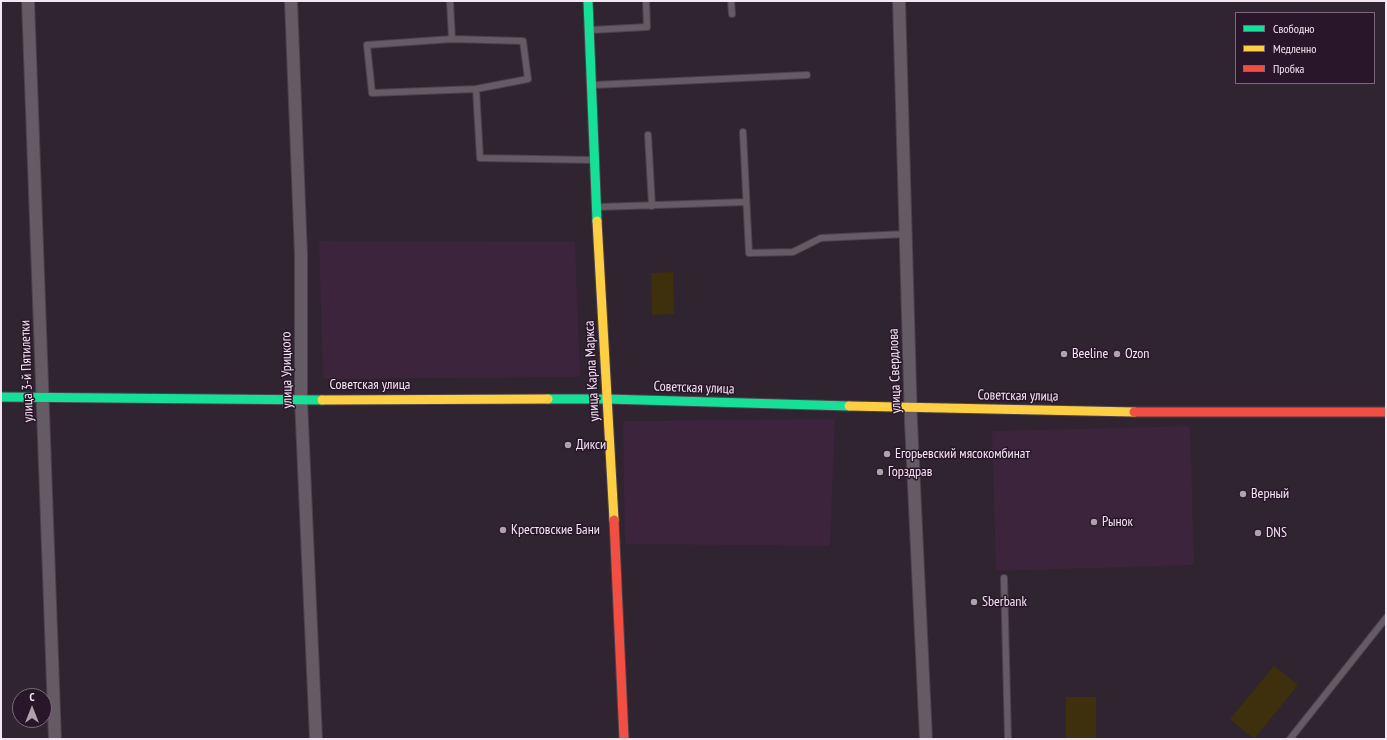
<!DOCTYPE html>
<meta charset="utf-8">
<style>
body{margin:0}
#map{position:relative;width:1387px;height:740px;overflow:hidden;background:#2f242f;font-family:"PT Sans Narrow",sans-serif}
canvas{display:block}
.frame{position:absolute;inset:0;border:2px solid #f4e6f3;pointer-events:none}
.legend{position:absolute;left:1235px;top:12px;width:140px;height:72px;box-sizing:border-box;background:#2a162a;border:1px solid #7b697a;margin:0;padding:5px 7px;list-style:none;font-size:12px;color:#f4e6f3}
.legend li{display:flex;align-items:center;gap:8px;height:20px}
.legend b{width:20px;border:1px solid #7b697a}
.north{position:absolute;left:12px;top:688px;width:40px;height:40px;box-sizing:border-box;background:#2a162a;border:1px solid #7b697a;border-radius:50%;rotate:0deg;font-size:11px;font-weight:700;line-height:16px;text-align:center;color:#f4e6f3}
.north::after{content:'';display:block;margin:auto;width:14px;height:18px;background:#afa2ae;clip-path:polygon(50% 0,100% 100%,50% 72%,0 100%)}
</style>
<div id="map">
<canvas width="1387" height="740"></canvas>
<div class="frame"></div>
<ul class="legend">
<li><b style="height:5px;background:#16e098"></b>Свободно</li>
<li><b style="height:5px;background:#ffcf43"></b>Медленно</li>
<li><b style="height:5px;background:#f24e42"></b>Пробка</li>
</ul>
<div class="north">С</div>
</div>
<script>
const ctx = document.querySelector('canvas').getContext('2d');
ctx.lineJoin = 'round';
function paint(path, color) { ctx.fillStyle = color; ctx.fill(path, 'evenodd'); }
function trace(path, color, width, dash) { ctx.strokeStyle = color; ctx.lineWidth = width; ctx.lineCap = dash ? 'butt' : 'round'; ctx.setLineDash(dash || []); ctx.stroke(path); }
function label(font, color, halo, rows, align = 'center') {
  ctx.font = font + ' "PT Sans Narrow",sans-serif'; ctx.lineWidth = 3; ctx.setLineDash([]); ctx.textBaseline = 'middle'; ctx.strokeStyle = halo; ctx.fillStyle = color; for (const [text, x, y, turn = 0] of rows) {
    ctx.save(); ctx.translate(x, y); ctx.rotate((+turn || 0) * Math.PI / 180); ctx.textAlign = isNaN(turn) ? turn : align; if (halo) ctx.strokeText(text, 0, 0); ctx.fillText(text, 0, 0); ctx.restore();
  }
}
paint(new Path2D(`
 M319,241L575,242L580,377L323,379Z
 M835,419L830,546L625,544L623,421Z
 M1190,426L1194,565L996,571L992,431Z`), '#3c243c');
paint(new Path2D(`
 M673,272L674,314L652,315L651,273Z
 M1274,666L1298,685L1254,739L1230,719Z
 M1066,697H1096V739H1066Z`), '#3e2f0d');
const lane = new Path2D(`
 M450,1L452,39
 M731,1L732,14
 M591,30L647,27L646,1
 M593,85L807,75
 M476,89L528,79L523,41L452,39L367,45L372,93L476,89L480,158L593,160
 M743,132L749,253L793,252L821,238L906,234
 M648,135L652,206
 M598,207L746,202
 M1004,578L1008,739
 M1290,739L1386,618`);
const street = new Path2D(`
 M28,1L55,739
 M291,1L301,255V400L316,739
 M899,1L911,422L926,739`);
const fast = new Path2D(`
 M588,1L597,221
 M1,397L322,400
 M548,399H607L849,406`);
const slow = new Path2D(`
 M597,221L614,520
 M322,400L548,399
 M849,406L1134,412`);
const jam = new Path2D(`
 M1134,412H1386
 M614,520L624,739`);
trace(lane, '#4b414b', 8);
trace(street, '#4b414b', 14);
trace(fast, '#4b414b', 11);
trace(slow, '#4b414b', 11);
trace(jam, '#4b414b', 11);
trace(lane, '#655b65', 6);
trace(street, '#655b65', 12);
trace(fast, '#16e098', 9);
trace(slow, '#ffcf43', 9);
trace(jam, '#f24e42', 9);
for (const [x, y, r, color] of [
 [1064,354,4,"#afa2ae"],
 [1117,354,4,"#afa2ae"],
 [568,445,4,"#afa2ae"],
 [887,454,4,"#afa2ae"],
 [880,472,4,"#afa2ae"],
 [1243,494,4,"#afa2ae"],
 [1094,522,4,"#afa2ae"],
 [503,530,4,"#afa2ae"],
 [1258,533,4,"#afa2ae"],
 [974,602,4,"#afa2ae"]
]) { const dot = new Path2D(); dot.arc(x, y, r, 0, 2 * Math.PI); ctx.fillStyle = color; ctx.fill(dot); trace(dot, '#2a162a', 1.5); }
label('14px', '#f4e6f3', '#2a162a', [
 ["Beeline",1072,354],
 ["Ozon",1125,354],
 ["Дикси",576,445],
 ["Егорьевский мясокомбинат",895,454],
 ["Горздрав",888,472],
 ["Верный",1251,494],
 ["Рынок",1102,522],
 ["Крестовские Бани",511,530],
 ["DNS",1266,533],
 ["Sberbank",982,602]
], 'left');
label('14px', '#f4e6f3', '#2a162a', [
 ["улица Урицкого",287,370,-91],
 ["улица 3-й Пятилетки",27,371,-92],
 ["улица Карла Маркса",592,371,-93],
 ["улица Свердлова",895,371,-92],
 ["Советская улица",370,385],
 ["Советская улица",694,388,2],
 ["Советская улица",1018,396,1]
]);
</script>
